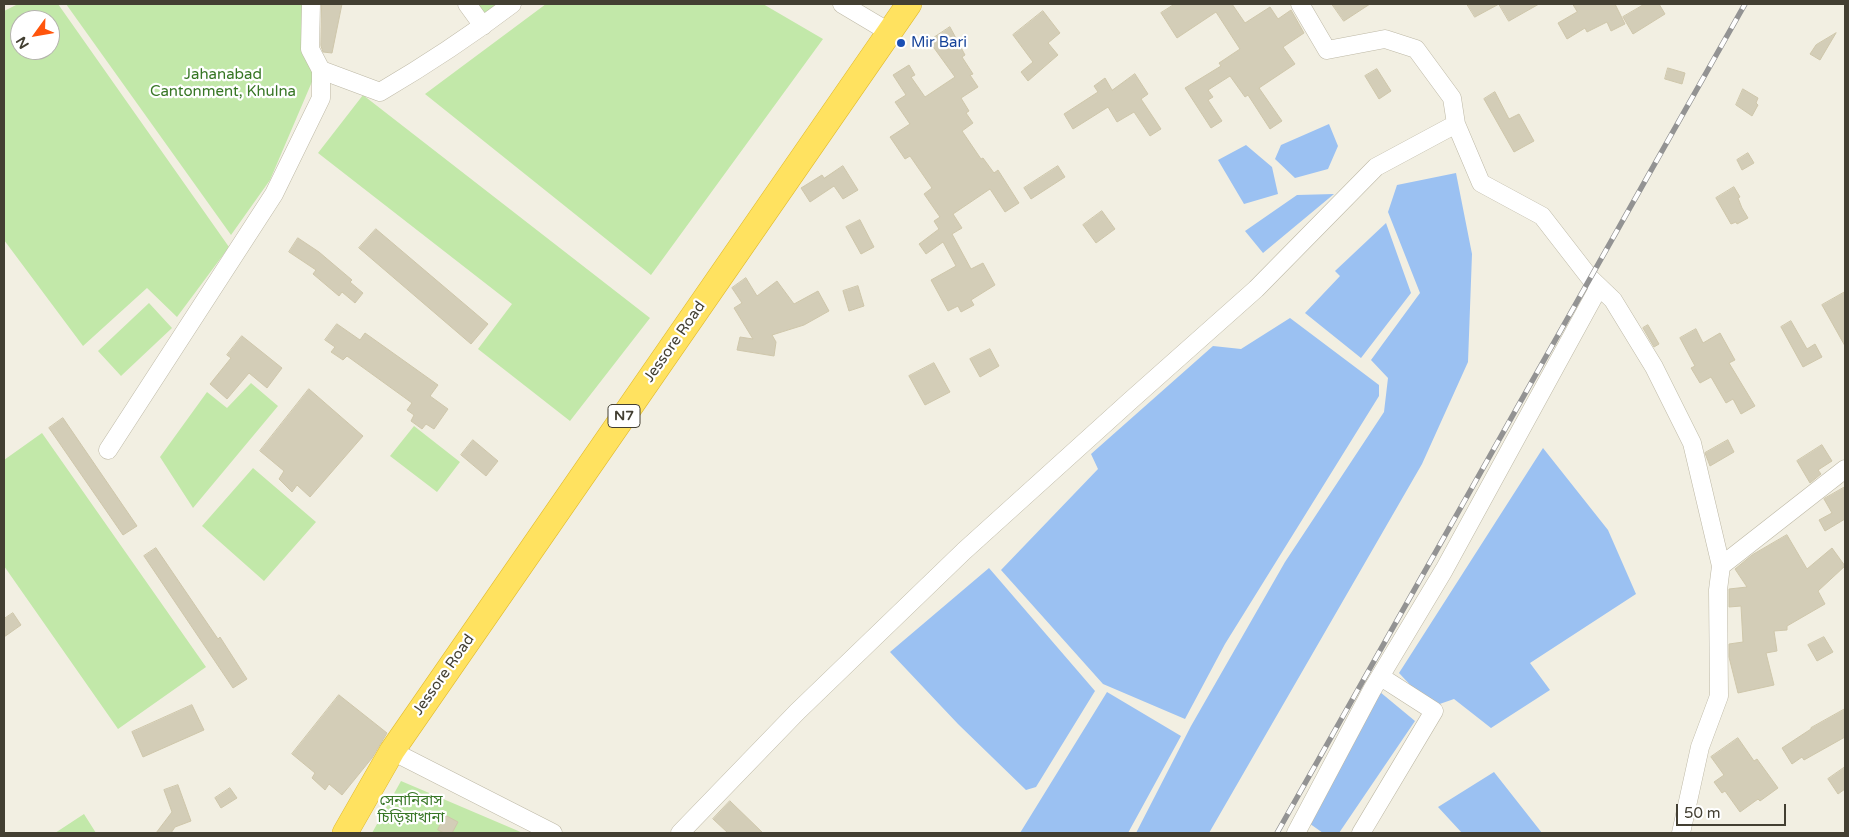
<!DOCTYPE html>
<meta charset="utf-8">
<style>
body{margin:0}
#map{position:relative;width:1849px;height:837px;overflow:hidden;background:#f2efe2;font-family:"Varela Round",sans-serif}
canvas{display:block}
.frame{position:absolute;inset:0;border:5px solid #433f32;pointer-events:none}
.north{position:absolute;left:10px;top:10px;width:50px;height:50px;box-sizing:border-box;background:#fff;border:1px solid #b4b2ad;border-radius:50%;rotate:238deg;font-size:14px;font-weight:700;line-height:20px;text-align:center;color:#433f32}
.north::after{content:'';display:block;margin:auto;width:18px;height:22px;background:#ff550c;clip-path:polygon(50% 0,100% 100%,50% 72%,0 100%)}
.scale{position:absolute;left:1676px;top:804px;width:110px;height:22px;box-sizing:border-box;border:2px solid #433f32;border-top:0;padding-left:6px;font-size:15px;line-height:18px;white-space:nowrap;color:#433f32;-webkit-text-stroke:4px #fff;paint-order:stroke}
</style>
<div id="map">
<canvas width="1849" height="837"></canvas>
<div class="frame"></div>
<div class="north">N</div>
<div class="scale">50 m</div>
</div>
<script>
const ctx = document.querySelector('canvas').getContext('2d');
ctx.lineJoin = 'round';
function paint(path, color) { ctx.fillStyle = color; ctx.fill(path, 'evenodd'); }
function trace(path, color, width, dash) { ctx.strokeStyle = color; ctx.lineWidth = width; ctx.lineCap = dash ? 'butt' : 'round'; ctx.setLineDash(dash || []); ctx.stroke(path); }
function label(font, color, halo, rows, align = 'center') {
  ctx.font = font + ' "Varela Round","Noto Sans Bengali",sans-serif'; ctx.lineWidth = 4.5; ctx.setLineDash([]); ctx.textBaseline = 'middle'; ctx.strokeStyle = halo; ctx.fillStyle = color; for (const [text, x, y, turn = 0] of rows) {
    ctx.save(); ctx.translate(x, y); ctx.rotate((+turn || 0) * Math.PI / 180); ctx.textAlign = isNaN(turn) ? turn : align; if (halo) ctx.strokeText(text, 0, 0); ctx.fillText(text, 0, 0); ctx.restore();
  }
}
paint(new Path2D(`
 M18,4H58L229,247L177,317L147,288L83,346L4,240V11ZM20,20H50V50H20Z
 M66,4H305L314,77L270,180L231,235Z
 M473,4H509L487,23Z
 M546,4H763L823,39L651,275L425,94Z
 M363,95L650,318L570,421L478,349L512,304L318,153Z
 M149,303L172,328L121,376L98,351Z
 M251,383L278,406L193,508L160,457L207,392L227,408Z
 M414,426L460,462L437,492L390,456Z
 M42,433L206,667L118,729L4,566V460Z
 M253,468L316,522L264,581L202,526Z
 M401,781L523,833H372Z
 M84,814L96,833H55Z`), '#c2e8a9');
paint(new Path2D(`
 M1329,124L1338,146L1328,169L1295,178L1275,159L1281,145Z
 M1246,145L1272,167L1278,194L1244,204L1218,160Z
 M1456,173L1472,254L1468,362L1422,464L1209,833H1136L1191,726L1285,562L1384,412L1388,378L1371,360L1420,293L1388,212L1397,185Z
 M1334,194L1263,253L1245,231L1297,195Z
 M1386,223L1411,293L1361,358L1305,313L1340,276L1335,271Z
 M1290,318L1379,385V396L1225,644L1185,719L1103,684L1001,570L1098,469L1091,454L1213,346L1241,349Z
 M1543,448L1608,530L1636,594L1530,663L1550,690L1491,728L1454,699L1431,707L1399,673Z
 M989,568L1095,691L1036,787L1026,790L958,724L890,652Z
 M1107,692L1181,736L1128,833H1020Z
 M1380,692L1415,721L1339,833H1323L1306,821Z
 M1494,772L1542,833H1462L1438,807Z`), '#9bc1f2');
const building = new Path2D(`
 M322,4H342L332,53L323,52L321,46Z
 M1175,4H1232L1245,23L1270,7L1278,19L1291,10L1304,33L1283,47L1295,64L1259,88L1282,121L1270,129L1248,95L1245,97L1230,76L1208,90L1213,97L1208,100L1222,121L1211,128L1185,88L1221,66L1219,63L1240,49L1216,12L1177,38L1161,13Z
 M1332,4H1370L1344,21Z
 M1467,4H1499L1475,17Z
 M1499,4H1539L1509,21Z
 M1573,4H1615L1625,24L1611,31L1607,22L1587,32L1585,28L1567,39L1558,23L1577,12Z
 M1645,4H1659L1665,14L1633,34L1623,17Z
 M1043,11L1060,33L1048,43L1058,55L1028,81L1021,72L1033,62L1013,35Z
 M950,27L965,55L962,57L973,74L970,75L978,87L961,98L969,111L966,113L973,123L962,131L981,159L983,158L994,173L998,170L1019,203L1005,212L990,189L953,214L962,228L952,234L971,269L983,263L995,285L971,300L974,305L961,312L958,306L948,311L931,280L956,266L943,242L926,254L919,244L939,229L934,221L940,217L924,194L932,188L910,156L905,159L890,137L910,124L895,102L906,95L893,75L909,65L915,75L911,77L925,97L955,77L929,41Z
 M1836,33L1820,60L1810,54L1816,45Z
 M1668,68L1685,73L1682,84L1665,79Z
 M1377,69L1391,91L1379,99L1365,76Z
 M1135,74L1148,94L1141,99L1161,129L1150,136L1134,112L1117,122L1108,107L1073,129L1064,114L1098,92L1094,86L1105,78L1112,90Z
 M1743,89L1758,98L1756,103L1758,105L1752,116L1736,105Z
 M1495,92L1509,119L1519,114L1534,141L1514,152L1484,99Z
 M1748,153L1754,163L1742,170L1737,160Z
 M843,166L858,190L843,199L834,186L810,202L801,188L822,175L824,178Z
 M1058,166L1065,177L1031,199L1024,188Z
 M1734,187L1740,197L1738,198L1742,208L1748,218L1737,224L1736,222L1731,224L1716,198Z
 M1102,211L1115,229L1096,243L1083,225Z
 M860,220L874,247L861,254L846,227Z
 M376,229L488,324L471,344L359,248Z
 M298,238L319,252L352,280L350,282L363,293L355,303L342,292L339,296L313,274L316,270L289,252Z
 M746,278L757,296L777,281L794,304L818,291L829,311L804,325L772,335L776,342L774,356L737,350L740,337L753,339L734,308L742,303L732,288Z
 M858,286L864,306L849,311L843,291Z
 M1845,292V346L1822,305Z
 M1791,321L1807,349L1815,344L1822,357L1803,367L1781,327Z
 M337,324L360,340L365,333L438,385L430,396L448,409L434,429L426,424L422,429L411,421L414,415L407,410L412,403L347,356L343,360L331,352L335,347L325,340Z
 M1648,325L1659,344L1654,347L1643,328Z
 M1696,329L1703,343L1720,333L1735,360L1729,363L1755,406L1741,414L1733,399L1726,403L1711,377L1700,383L1691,368L1695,366L1680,338Z
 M242,336L282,368L267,388L249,373L227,399L210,384L231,358L227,355Z
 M990,349L999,366L980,377L970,359Z
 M934,363L950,392L925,405L909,376Z
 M309,389L363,436L310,497L297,485L292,492L279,479L284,471L260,451Z
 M63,418L137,526L123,535L49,428Z
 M473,440L498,461L486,476L461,455Z
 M1728,440L1734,452L1710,466L1705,453Z
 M1822,445L1832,461L1818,470L1821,474L1810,483L1797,461Z
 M1845,487V519L1825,531L1819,520L1832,513L1824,499Z
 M1787,535L1807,569L1832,548L1845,566L1818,591L1825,604L1787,626V630L1774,631L1777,651L1766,653L1774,685L1738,693L1729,657V644L1743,642L1741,606L1729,607V589L1747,587L1735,569L1752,555Z
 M156,548L218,639L220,637L247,679L233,688L144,556Z
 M13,613L21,625L4,637V619Z
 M1824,637L1833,652L1817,661L1808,645Z
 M339,695L387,733L372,758L342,795L329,784L325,790L312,778L315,773L292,754Z
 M192,705L204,730L143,757L132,732Z
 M1845,709V737L1804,760L1802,757L1792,764L1782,748L1811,729V728Z
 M1738,738L1754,761L1757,759L1778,788L1760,801L1758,799L1740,812L1725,791L1722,793L1714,782L1724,775L1711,757Z
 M1845,767V789L1838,794L1828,779Z
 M178,785L191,821L175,827L171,833H156L172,812L164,790Z
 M230,788L237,798L221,808L215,798Z
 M730,801L763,833H728L713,819Z
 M445,815L458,822L452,833H444L438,830Z`);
paint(building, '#d3cdb7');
trace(building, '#cec6aa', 1);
const minor = new Path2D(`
 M467,4L483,26
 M842,4L889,32
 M1300,4L1327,50L1385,39L1416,49L1452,98L1456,124L1481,183L1542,216L1590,278L1613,300L1654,367L1692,443L1721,566L1718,590L1719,696L1700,747L1681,833
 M321,70L380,92C426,65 470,36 512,4
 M108,450L274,194L321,98V70L310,49L311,4
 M1721,566L1845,469
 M392,751L553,833
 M680,833L797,712L964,551L1130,401L1256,289L1376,167L1456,124
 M1296,833L1372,690L1444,570L1599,287
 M1361,833L1434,711L1381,677`);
const highway = new Path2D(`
 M345,833L392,751L909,4`);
trace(minor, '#bdb8a5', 19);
trace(highway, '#e1ba2c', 26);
trace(minor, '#fff', 18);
trace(highway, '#ffe260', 25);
const rail = new Path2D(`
 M1277,833L1745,4`);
trace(rail, '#939393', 5.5);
trace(rail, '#fff', 4, [11]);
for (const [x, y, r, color] of [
 [901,43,5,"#1a4fb4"]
]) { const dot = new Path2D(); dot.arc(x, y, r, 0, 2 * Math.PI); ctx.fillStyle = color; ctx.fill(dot); trace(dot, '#fff', 2); }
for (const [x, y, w] of [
 [624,416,32]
]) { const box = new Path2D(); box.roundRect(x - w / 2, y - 11.5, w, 23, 4); ctx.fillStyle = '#fff'; ctx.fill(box); trace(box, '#433f32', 1); }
label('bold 14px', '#433f32', null, [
 ["N7",624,416]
]);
label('15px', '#164399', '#fff', [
 ["Mir Bari",911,43]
], 'left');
label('15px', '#377625', '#fff', [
 ["Jahanabad",223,75],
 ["Cantonment, Khulna",223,92],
 ["সেনানিবাস",411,801],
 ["চিড়িয়াখানা",411,818]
]);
label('15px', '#433f32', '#fff', [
 ["Jessore Road",675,342,-55],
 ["Jessore Road",444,675,-55]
]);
</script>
